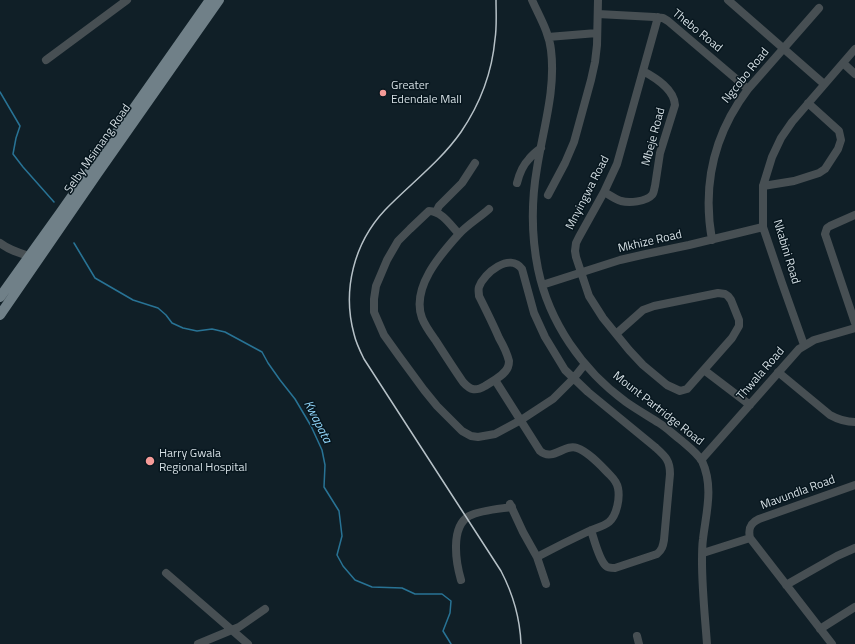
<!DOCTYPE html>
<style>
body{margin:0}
canvas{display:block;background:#101f27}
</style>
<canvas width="855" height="644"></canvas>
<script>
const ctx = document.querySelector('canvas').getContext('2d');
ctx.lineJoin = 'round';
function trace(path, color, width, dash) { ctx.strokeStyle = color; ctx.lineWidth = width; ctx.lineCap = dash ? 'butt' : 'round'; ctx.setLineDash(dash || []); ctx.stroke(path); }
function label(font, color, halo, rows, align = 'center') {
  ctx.font = font + ' "Titillium Web",sans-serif'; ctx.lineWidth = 3; ctx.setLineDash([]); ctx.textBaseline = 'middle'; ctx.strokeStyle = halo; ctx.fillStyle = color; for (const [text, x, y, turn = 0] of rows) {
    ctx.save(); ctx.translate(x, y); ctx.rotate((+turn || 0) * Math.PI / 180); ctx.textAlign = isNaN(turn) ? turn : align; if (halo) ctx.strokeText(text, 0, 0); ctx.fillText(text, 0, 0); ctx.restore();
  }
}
trace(new Path2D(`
 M0,92L20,126L16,138L13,154L23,167L54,202
 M74,243L95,278L133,300L158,308L166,315L172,323L183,328L197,331L212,329L225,332L262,352L268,363L280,380L295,399L311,426L322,450L325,465L324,487L339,511L342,536L337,555L343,566L355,580L372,587L402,588L415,594H442L451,601L450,613L443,631L451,644`), '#287395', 1.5);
trace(new Path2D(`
 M532,0C539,16 549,32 551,50C556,90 543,129 537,168C531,203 531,234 538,269C549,322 582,370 626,402C636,409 648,416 659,423C667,428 674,435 682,441C689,447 697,453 702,461C714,487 706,513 703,539C702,546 702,554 702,561C702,589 705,617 707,644
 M728,0L824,84
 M598,14L654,17L663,18L668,21L748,89
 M548,37L597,33
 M46,60L127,0
 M843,63L855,74
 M517,183C519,175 523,165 529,159C532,155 537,151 541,148
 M763,186L794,181L819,173L825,169L838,149L841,140L839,131L808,103
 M604,192C610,195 615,199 621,201C629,203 646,202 652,195C654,193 654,189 655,186L660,153L675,105C674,89 656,78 643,71
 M548,195L565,163L574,142L591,80L595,62L597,45L598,0
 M489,209C479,218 467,225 458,235C440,255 411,288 422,318C425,326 431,334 436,341C445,355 454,369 463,382C471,391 476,391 485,386C493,381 505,375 508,367C509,364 509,363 509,361C507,353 503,345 499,338C493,324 486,310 479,296C479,293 478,290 479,287C484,273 510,252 522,269L534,313L545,337L565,370L588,392L655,447C665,456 670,460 670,474L664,540C663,546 662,550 657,554L615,568C612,568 608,568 606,566C599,560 594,539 591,530
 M436,212L439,206L462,183L475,163
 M855,215L830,226L827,228L825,234L855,323
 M459,234C451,226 442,211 429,211L410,229L398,241L387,260L376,286L374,299V312L384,335L399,356L424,390L437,406L462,431L471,436L478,437L495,434L521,420L553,399L573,379L585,364
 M712,240C702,184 714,134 748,89L819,8
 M0,243C9,250 19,253 29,256
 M542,285L620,260L646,254L689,245L763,227
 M616,334L643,310L654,306L718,293L725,294L728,296L731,300L739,320V326L732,338L687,389L680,391L667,385L643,365L629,350L603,318L589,296L576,257L575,251L576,243L579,237L604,192L617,164L658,17
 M804,345L782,283L763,227V186L772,157L781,138L792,122L855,49
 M704,370L750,405
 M778,372L830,415C839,420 845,422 855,422
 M495,380L540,451C553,462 565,443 577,448C589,452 602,467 610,475C614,479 617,483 618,488C620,498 617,515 609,522C603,527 595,528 589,531C572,539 554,548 537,557
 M701,460L799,349L814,340L855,328
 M510,504L523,532L537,557L546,584
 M703,553L750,538
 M166,573L248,644
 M461,580C456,563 450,527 469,516C481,510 498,509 512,507
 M786,585L837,556L855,548
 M820,629L855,607
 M637,636L639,644
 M198,644L239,627L265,609
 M832,644L750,538C748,529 750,523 759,519L855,485`), '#474f53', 8);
trace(new Path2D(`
 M0,297L61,212L210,0
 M0,315L97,174L219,0`), '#708088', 10);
trace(new Path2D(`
 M496,0C496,13 497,26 495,39C492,73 480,104 461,132C440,162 410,184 385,210C354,243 342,290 354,334C356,343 360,351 364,359L501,571C513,594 520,618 521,644`), '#b6c1c7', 1.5);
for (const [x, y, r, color] of [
 [383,93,4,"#f59b98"],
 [150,461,5,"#f59b98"]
]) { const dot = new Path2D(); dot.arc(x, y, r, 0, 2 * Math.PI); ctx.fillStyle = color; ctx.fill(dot); trace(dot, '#07161e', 1.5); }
label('12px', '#d5dfe4', '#07161e', [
 ["Thebo Road",697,31,39],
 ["Ngcobo Road",746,76,-51],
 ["Mbeje Road",654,137,-75],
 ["Selby Msimang Road",98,149,-55],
 ["Mnyingwa Road",588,193,-63],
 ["Mkhize Road",650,242,-13],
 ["Nkabini Road",786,252,73],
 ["Thwala Road",761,374,-49],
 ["Mount Partridge Road",658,409,38],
 ["Mavundla Road",798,493,-20]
]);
label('12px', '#d5dfe4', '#07161e', [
 ["Greater",391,86],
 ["Edendale Mall",391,100],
 ["Harry Gwala",159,454],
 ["Regional Hospital",159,468]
], 'left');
label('italic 13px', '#92d6fa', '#07161e', [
 ["Kwapata",317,422,63]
]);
</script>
